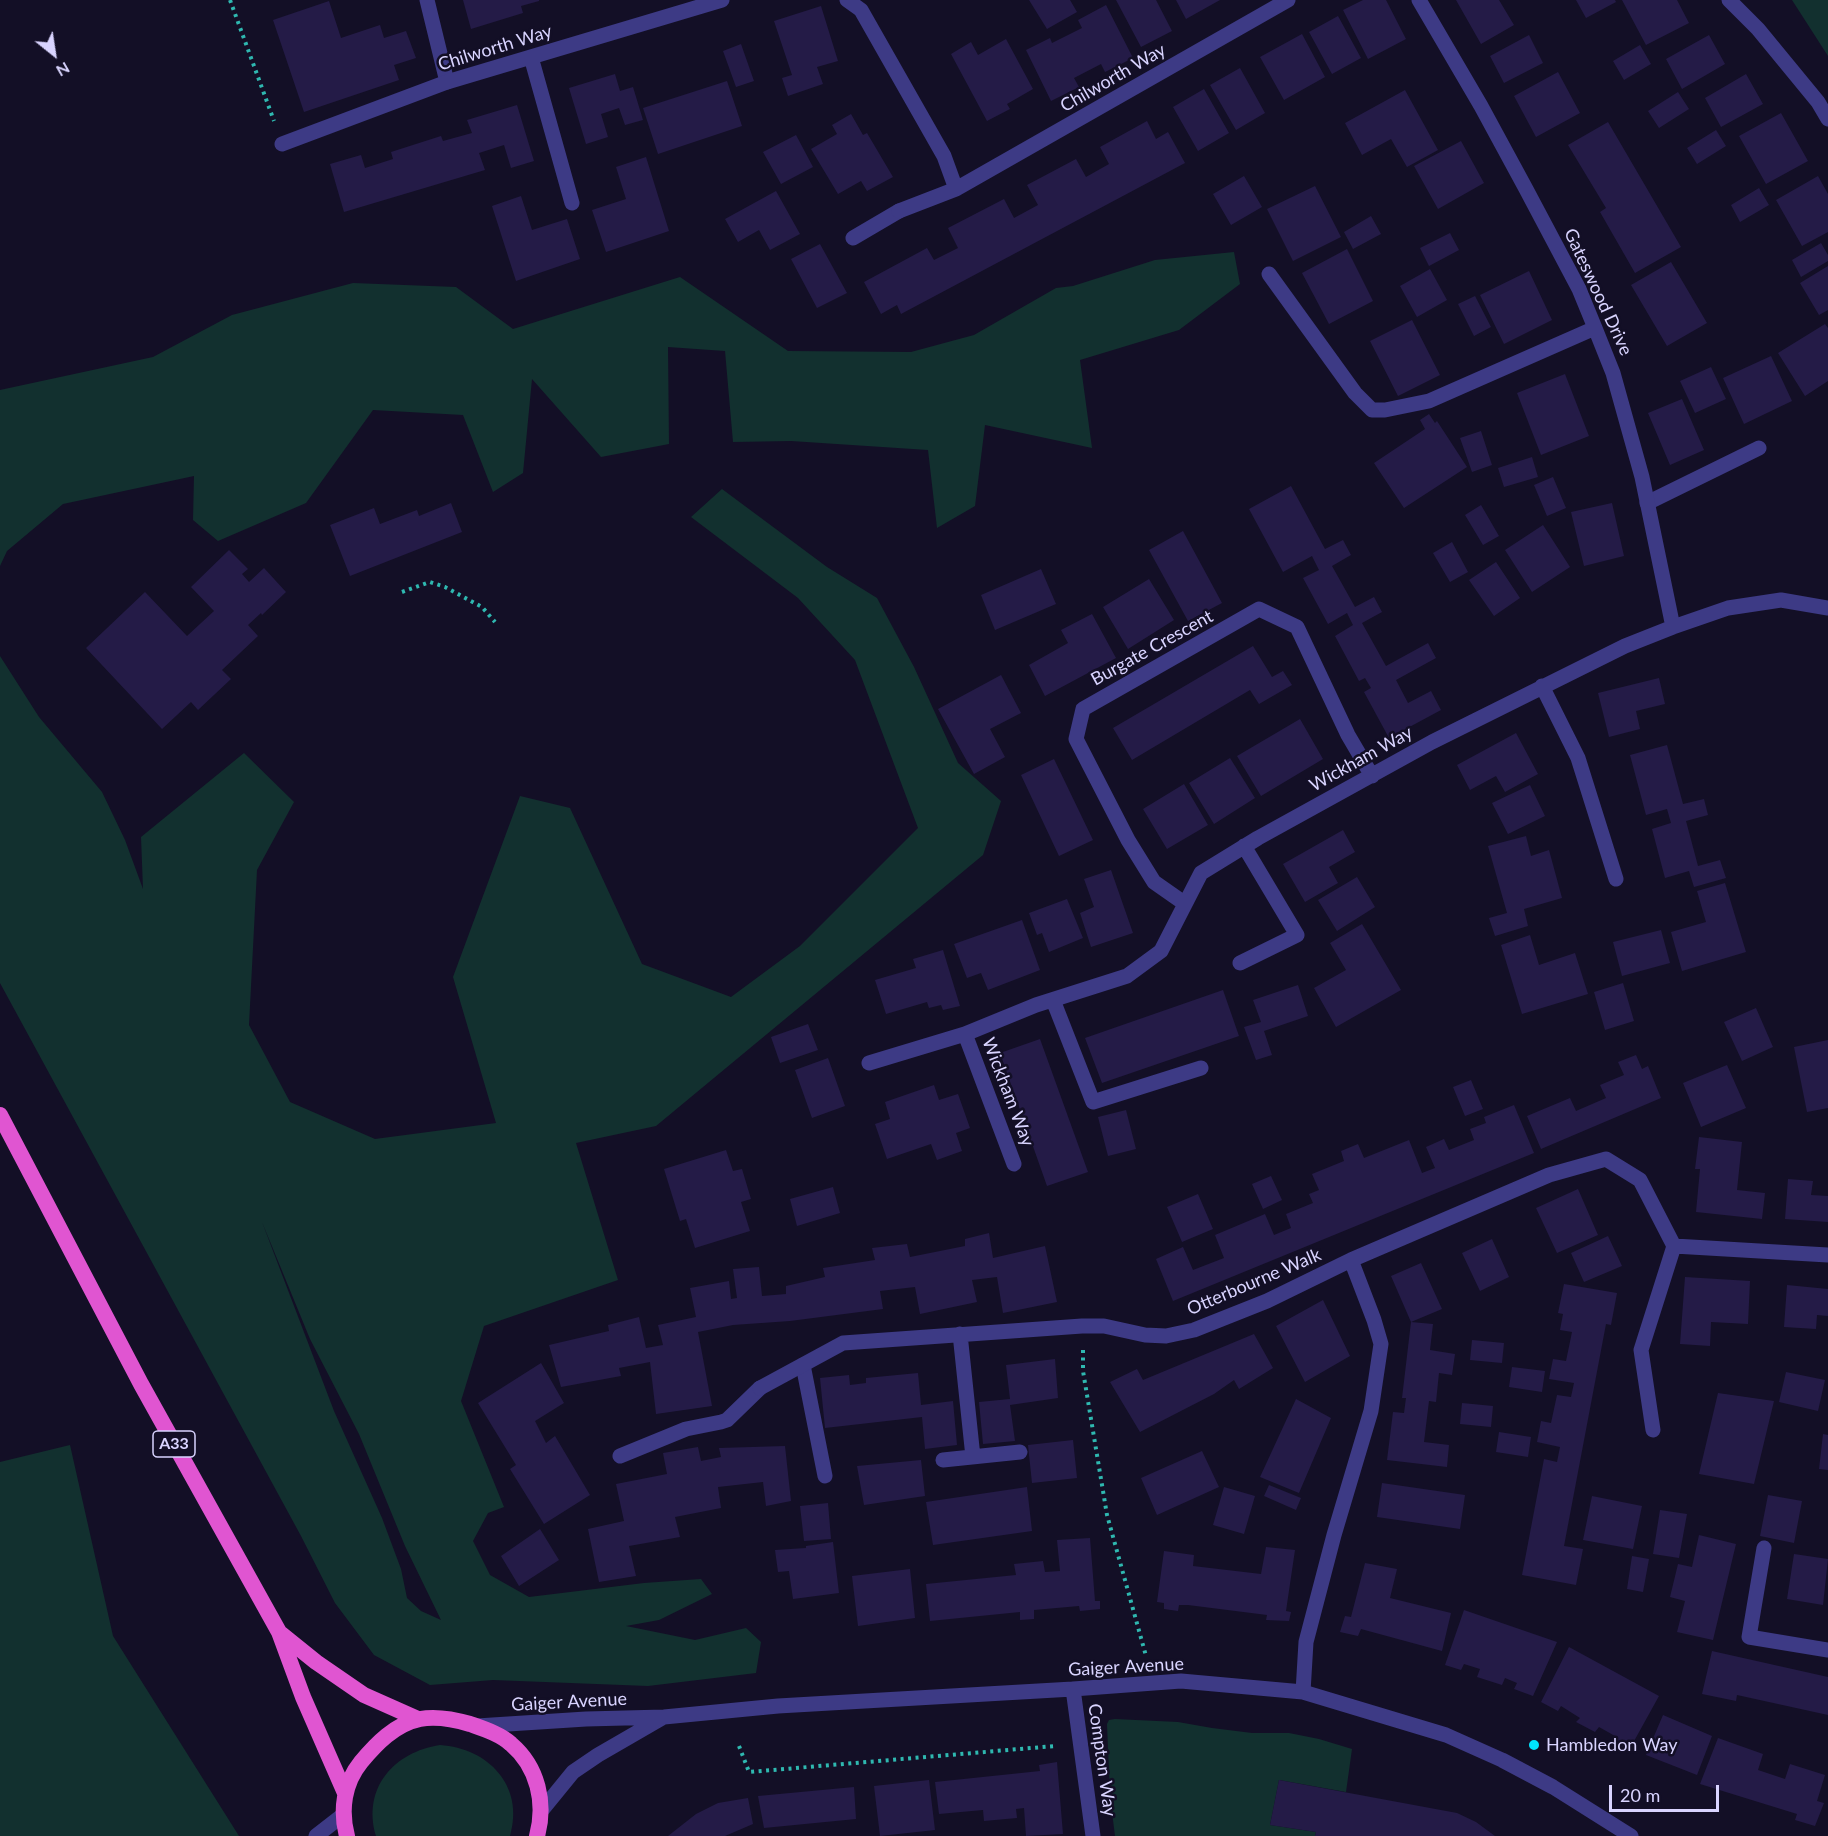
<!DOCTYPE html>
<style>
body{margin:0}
#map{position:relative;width:1828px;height:1836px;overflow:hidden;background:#130f26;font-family:Lato,sans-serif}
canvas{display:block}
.north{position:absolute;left:24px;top:24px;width:60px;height:60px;-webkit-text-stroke:4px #130f26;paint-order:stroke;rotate:150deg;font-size:16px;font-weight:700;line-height:24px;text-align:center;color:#d9d4ff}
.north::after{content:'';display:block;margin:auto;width:21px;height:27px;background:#d9d4ff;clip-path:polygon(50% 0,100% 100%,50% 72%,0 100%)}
.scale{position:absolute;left:1609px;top:1785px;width:110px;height:27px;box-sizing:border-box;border:3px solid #d9d4ff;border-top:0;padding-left:8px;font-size:18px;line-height:21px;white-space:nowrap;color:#d9d4ff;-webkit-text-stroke:4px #130f26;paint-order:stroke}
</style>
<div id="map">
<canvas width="1828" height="1836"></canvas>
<div class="north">N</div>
<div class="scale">20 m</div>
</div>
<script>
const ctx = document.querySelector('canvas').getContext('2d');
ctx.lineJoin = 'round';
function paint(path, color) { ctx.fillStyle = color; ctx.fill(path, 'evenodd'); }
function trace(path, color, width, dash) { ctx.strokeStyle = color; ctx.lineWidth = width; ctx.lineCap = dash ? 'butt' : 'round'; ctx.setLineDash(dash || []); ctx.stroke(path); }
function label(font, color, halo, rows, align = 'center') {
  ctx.font = font + ' Lato,sans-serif'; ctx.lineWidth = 5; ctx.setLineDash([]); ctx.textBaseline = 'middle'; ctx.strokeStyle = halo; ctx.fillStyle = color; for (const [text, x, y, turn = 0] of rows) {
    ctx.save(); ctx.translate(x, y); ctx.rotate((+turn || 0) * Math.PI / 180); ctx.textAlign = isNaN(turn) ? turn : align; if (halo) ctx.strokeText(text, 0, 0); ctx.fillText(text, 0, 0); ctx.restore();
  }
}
paint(new Path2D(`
 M1792,0H1828V56Z
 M1234,252L1240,284L1179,330L1080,360L1092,448L985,425L975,506L937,528L928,450L791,441L733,442L725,351L668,347L669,444L601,457L532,379L523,473L493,492L463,415L373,410L306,503L218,541L193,520L194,476L63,504L7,551L0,566V390L153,357L232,315L353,283L456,287L513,329L680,277L788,351L911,352L974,335L1056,288L1073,286L1155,260Z
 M722,489L827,567L877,598L914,667L958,763L1001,801L983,855L656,1126L576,1143L618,1280L484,1326L461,1401L504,1507L488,1513L473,1541L490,1575L529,1597L644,1583L701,1579L712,1594L659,1620L626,1626L695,1640L746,1628L761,1642L756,1673L648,1686L493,1680L430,1685L374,1655L335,1603L301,1536L0,983V656L39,717L102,792L125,840L143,889L141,837L244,753L294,802L257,870L249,1025L290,1102L375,1139L496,1123L453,977L520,796L570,808L642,964L731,997L800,946L918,828L855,660L798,598L691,517ZM262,1222L310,1339L359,1434L405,1546L441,1620L421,1611L407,1598L401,1569L382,1518L334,1411Z
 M70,1445L113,1636L239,1836H0V1462Z
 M1115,1719L1178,1722L1212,1728L1252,1733H1289L1319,1739L1352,1749L1346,1792L1279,1780L1270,1825L1316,1832L1315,1836H1115L1110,1796L1107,1724L1109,1720Z
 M440,1745C488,1748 525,1786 510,1836H376C362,1788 394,1752 440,1745Z`), '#12302f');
paint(new Path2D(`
 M463,0H539V1L521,6L523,13L471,29Z
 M1029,0H1070L1077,12L1047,29Z
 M1116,0H1156L1172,31L1141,47Z
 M1176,0H1220L1186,19Z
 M1363,0H1386L1406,39L1368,59L1343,10Z
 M1456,0H1499L1514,25L1481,44Z
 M1576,0H1615L1616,2L1586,18Z
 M1622,0H1677L1689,23L1646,45Z
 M329,1L341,38L380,25L384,38L406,31L416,58L394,65L399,80L304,112L273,20Z
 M1106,5L1133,58L1105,72L1101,64L1074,78L1079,87L1051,101L1026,50L1050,38L1052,43L1082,28L1078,20Z
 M821,6L838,61L817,67L823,84L788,96L782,78L792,75L774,21Z
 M1338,16L1361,58L1332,74L1309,32Z
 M1302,34L1325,77L1284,100L1260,57Z
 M1529,35L1543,63L1504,83L1490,56Z
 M1709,35L1725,64L1682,89L1666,59Z
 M1006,39L1033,89L1007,104L1010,109L987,121L951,54L971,42L978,55Z
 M741,44L754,81L736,87L723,51Z
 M1640,45L1651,64L1624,80L1613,61Z
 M1240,68L1265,113L1236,130L1210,85Z
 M1558,72L1580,113L1536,137L1514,96Z
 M615,74L620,91L633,87L643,120L625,125L619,108L601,114L608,137L586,144L569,88Z
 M1746,74L1763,104L1721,127L1705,98Z
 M727,81L742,126L658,154L643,108Z
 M1204,89L1229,133L1198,151L1173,107Z
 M1405,90L1438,150L1407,167L1391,139L1362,155L1345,123Z
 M1678,92L1689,109L1659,128L1648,111Z
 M517,105L534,161L511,168L504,145L479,153L485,170L344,212L330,164L361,155L365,168L393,159L391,152L441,136L443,141L472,133L467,120Z
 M1781,113L1808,161L1766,184L1739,136Z
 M851,114L863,135L867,133L893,177L867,191L861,181L838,194L811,149L837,134L832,125Z
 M1147,121L1156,139L1168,132L1185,163L901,314L897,305L881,314L864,282L927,248L934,260L958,248L948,228L1004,199L1014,218L1038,205L1027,185L1076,159L1086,177L1109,164L1100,147Z
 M1608,122L1681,247L1635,273L1600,212L1606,208L1568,145Z
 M1716,130L1726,146L1697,164L1687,148Z
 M796,135L813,167L781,184L763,152Z
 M1461,141L1484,183L1438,209L1414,166Z
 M646,157L669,231L606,252L592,210L626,199L616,167Z
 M1244,176L1262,207L1231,225L1213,194Z
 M1818,176L1828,194V232L1802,246L1776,200Z
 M1315,186L1341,237L1293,261L1267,209Z
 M1759,188L1769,205L1740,222L1731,205Z
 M776,191L800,234L770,250L759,230L738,242L725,219Z
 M521,196L532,230L567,219L580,259L516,281L492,206Z
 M1371,216L1381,234L1353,249L1344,232Z
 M1450,233L1459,250L1429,266L1420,248Z
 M1821,243L1828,255V261L1801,277L1792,260Z
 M820,244L847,293L817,308L791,259Z
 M1347,249L1373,301L1329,324L1302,273Z
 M1671,262L1707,323L1667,346L1631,285Z
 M1828,266V310L1819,315L1800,283Z
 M1430,269L1447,300L1417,317L1400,286Z
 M1529,271L1552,320L1504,344L1480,295Z
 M1475,296L1491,327L1474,336L1458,304Z
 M1412,320L1440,375L1398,396L1370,341Z
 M1825,324L1828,328V381L1805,396L1778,353Z
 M1771,356L1792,401L1744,424L1723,378Z
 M1711,367L1726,399L1695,413L1680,381Z
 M1565,374L1589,436L1541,455L1517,393Z
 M1682,399L1704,450L1670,465L1648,413Z
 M1429,414L1435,423L1437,421L1467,467L1404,508L1374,463L1425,429L1420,420Z
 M1481,431L1492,465L1472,472L1460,438Z
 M1532,457L1538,477L1504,487L1498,468Z
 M1553,477L1566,508L1547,516L1534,485Z
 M1291,486L1325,549L1343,540L1351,555L1332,566L1355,607L1374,597L1382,612L1362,623L1386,666L1428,643L1436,658L1396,680L1408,703L1431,691L1441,710L1389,738L1364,692L1371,688L1365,678L1359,681L1335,636L1353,625L1347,613L1328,624L1303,578L1319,570L1312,556L1283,572L1249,509Z
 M451,503L462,532L350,576L330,525L374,508L380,524L417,510L419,516Z
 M1612,503L1624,556L1584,566L1571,512Z
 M1481,505L1499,536L1483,545L1465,515Z
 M1543,525L1570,567L1532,592L1505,550Z
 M1183,531L1222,603L1188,621L1149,550Z
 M1452,542L1468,572L1450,582L1433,553Z
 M229,550L248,569L242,574L249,582L264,568L286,592L262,615L261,613L248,625L258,636L222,670L231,679L198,710L191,702L162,729L86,648L145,592L187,636L214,611L191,587Z
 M1496,562L1520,598L1494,616L1469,580Z
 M1041,569L1056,604L995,630L981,595Z
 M1149,579L1174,620L1128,649L1103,607Z
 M1092,614L1116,658L1045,696L1029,665L1068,643L1061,630Z
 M1253,646L1272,677L1283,671L1292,685L1259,704L1250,690L1132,760L1113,728Z
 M1001,675L1021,713L990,729L1005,757L974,774L938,709Z
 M1659,678L1665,704L1636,711L1640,729L1609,737L1598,693Z
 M1300,719L1323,759L1261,796L1237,756Z
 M1516,733L1538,774L1505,792L1496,776L1470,790L1457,765Z
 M1667,745L1683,804L1704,799L1708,815L1686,821L1698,866L1720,860L1726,878L1694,887L1689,871L1665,878L1652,829L1671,823L1667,809L1646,815L1630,755Z
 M1230,758L1255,798L1214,824L1189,783Z
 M1054,759L1093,840L1059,856L1021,775Z
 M1184,784L1208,825L1167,849L1143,809Z
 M1530,785L1545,816L1508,834L1492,803Z
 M1343,830L1355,852L1329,867L1338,883L1305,902L1283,864Z
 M1526,836L1531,856L1549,850L1562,898L1524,909L1528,926L1495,936L1489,918L1507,913L1488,846Z
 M1111,870L1133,933L1091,947L1080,913L1094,907L1084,879Z
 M1357,877L1375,907L1337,931L1318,900Z
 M1725,883L1746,952L1682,971L1671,932L1706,922L1697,891Z
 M1067,899L1083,938L1049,952L1042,933L1037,935L1029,913Z
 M1022,920L1040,970L988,990L981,973L967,978L954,944Z
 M1362,924L1401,990L1336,1027L1314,988L1346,970L1330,943Z
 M1661,930L1670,963L1622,976L1613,942Z
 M1530,935L1539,965L1575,953L1588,994L1522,1014L1501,945Z
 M943,950L960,1006L943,1010L941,1005L929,1008L927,1002L886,1014L875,980L916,968L913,959Z
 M1623,983L1634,1021L1605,1030L1594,992Z
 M1298,985L1308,1016L1264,1031L1272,1055L1256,1060L1244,1027L1261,1022L1253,1000Z
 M1223,990L1239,1036L1102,1083L1085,1038Z
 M1756,1008L1773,1047L1742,1061L1724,1022Z
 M808,1024L818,1050L780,1063L771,1037Z
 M1040,1039L1088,1172L1047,1186L1000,1053Z
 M1828,1040V1108L1807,1112L1794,1047Z
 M1636,1055L1642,1069L1648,1066L1661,1098L1541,1149L1527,1116L1570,1098L1576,1111L1606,1098L1600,1085L1624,1075L1618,1062Z
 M828,1058L845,1106L812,1118L795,1070Z
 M1727,1065L1746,1108L1701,1127L1683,1083Z
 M1471,1080L1483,1109L1465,1116L1453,1087Z
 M934,1085L939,1100L958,1094L970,1128L956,1133L962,1151L937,1160L931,1144L887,1159L875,1124L890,1119L885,1102Z
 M1514,1105L1534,1153L1173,1301L1156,1259L1183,1247L1193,1270L1224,1258L1215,1235L1265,1214L1274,1235L1291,1228L1286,1214L1313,1203L1309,1194L1319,1190L1312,1174L1344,1161L1341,1151L1358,1144L1364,1158L1409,1140L1422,1173L1435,1168L1426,1147L1444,1139L1449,1150L1474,1140L1470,1129L1486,1123L1484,1117Z
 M1126,1110L1136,1149L1108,1156L1098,1117Z
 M1699,1137L1742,1142L1737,1190L1765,1193L1762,1219L1696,1212L1700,1169H1695Z
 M726,1150L733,1171L742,1169L751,1199L741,1202L750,1231L695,1248L686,1219L680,1221L664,1169Z
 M1271,1176L1282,1200L1263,1209L1252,1184Z
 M1788,1179L1813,1181L1811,1195L1828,1196V1222L1785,1219Z
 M833,1187L840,1213L797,1226L790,1199Z
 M1578,1189L1598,1235L1557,1253L1536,1208Z
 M1198,1194L1213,1229L1182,1242L1167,1207Z
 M989,1233L993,1258L1045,1246L1057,1302L1003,1313L997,1277L972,1280L977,1302L920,1314L915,1287L880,1291L883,1309L790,1321L733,1325L698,1332L712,1406L656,1414L650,1362L619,1368L621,1376L561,1387L549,1345L609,1331L608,1325L639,1317L646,1348L663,1345L658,1325L696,1317L690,1288L729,1281L731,1299L737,1298L733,1269L759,1267L762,1296L786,1294V1286L825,1277L823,1268L875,1260L872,1248L907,1244L910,1257L965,1246V1239Z
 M1608,1236L1622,1266L1584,1282L1571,1253Z
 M1492,1239L1509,1277L1480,1291L1462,1253Z
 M1421,1263L1442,1309L1411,1322L1433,1324L1430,1350L1455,1354L1452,1375L1439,1373L1436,1402L1429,1401L1424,1442L1449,1445L1447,1467L1387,1460L1393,1412L1404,1413L1406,1398H1402L1411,1322L1391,1276Z
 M1685,1277L1750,1281L1748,1324L1711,1322L1710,1346L1680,1344Z
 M1564,1284L1617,1293L1611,1325L1606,1324L1564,1546L1583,1549L1576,1585L1522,1575L1544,1459L1557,1462L1560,1447L1537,1442L1541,1421L1551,1423L1557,1395L1571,1397L1574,1383L1549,1379L1553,1359L1566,1361L1572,1332L1560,1330L1563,1314L1558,1313Z
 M1787,1285L1828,1289V1316L1817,1315L1816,1329L1784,1327Z
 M1323,1300L1350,1356L1305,1382L1276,1326Z
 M1254,1334L1273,1368L1239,1389L1234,1380L1214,1394L1140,1432L1110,1382L1137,1369L1143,1380Z
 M1472,1340L1504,1343L1502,1363L1470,1360Z
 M1055,1359L1058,1398L1010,1405L1015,1441L983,1444L979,1402L1010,1399L1006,1365Z
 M541,1363L564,1403L535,1421L546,1443L555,1436L590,1495L544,1524L510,1469L516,1465L478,1403Z
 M1512,1367L1545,1371L1542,1392L1509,1387Z
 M1786,1372L1825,1380L1818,1411L1779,1402Z
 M918,1373L921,1405L953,1401L957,1445L925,1449L922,1417L825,1428L820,1378L849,1375L850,1385L866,1383V1378Z
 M1718,1393L1774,1401L1754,1484L1699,1474Z
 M1296,1399L1331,1418L1299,1493L1260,1477Z
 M1462,1403L1493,1406L1491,1427L1460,1424Z
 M1499,1432L1531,1437L1528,1457L1496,1452Z
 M1823,1434L1828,1435V1470L1819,1469Z
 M1073,1440L1077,1478L1032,1483L1028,1445Z
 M785,1446L791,1501L766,1506L763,1482L718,1487L721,1508L675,1517L680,1537L629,1546L636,1576L599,1582L588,1529L624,1521L616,1484L667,1474L663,1453L698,1447L701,1461L721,1457L719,1448Z
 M1202,1451L1219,1487L1157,1515L1141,1478Z
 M921,1460L925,1496L864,1505L857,1466Z
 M1382,1483L1465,1495L1460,1529L1377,1517Z
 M1269,1485L1301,1498L1296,1510L1264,1496Z
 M1027,1487L1032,1531L933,1545L926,1502Z
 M1224,1487L1255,1496L1244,1534L1213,1525Z
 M1768,1495L1802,1501L1794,1543L1760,1536Z
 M1592,1496L1642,1506L1633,1549L1583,1540Z
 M828,1503L831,1539L804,1541L800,1506Z
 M1660,1510L1687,1514L1679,1558L1653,1554Z
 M540,1529L559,1560L519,1586L501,1556Z
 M1699,1535L1736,1544L1713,1640L1677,1632L1685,1601L1670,1597L1678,1564L1692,1567Z
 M1090,1538L1095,1601H1100V1609L1080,1611L1079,1606L1034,1610V1619L1020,1620V1612L930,1621L926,1584L1016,1575L1014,1564L1043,1561L1045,1572L1060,1571L1057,1540Z
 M833,1542L839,1593L793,1599L789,1571L778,1572L775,1550L806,1548V1546Z
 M1266,1547L1295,1550L1286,1611L1291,1612L1289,1621L1266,1620L1267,1615L1188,1605H1179L1178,1611L1164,1609V1603L1157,1602L1164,1551L1194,1555L1193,1566L1261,1574Z
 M1794,1554L1828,1559L1823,1605L1787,1599Z
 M1632,1556L1649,1559L1643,1592L1627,1589Z
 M1365,1563L1397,1569L1390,1598L1451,1613L1442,1651L1361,1629L1358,1636L1340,1632L1345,1616L1351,1617Z
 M910,1569L915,1618L858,1626L852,1576Z
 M1464,1610L1557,1642L1533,1696L1514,1689L1517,1683L1505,1678L1502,1685L1477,1677L1480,1669L1464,1664L1461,1670L1445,1665Z
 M1569,1647L1659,1696L1628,1752L1612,1743L1615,1736L1599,1727L1595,1732L1576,1722L1580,1718L1561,1706L1558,1711L1541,1702Z
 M1712,1651L1828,1677V1715L1737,1695L1736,1701L1702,1694Z
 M1663,1715L1712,1736L1697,1775L1646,1755Z
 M1718,1738L1763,1754L1758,1770L1785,1779L1790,1764L1825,1775L1817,1801L1824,1803L1815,1826L1795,1820L1797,1814L1700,1784Z
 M1057,1762L1063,1834L1026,1836L1024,1808L1016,1809L1017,1818L984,1821L983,1810L939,1814L935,1782L1040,1771L1039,1765Z
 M929,1780L935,1830L880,1836L874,1786Z
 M1279,1780L1457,1813L1476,1822L1495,1836H1315L1316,1832L1270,1825Z
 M854,1787L856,1819L764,1828L758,1796Z
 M748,1798L753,1824L725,1836H668L696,1814L718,1803Z`), '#241b47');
trace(new Path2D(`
 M230,0L274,121
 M402,592L430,582L445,587L482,607L495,622
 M1083,1350V1371L1107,1515L1146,1656
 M739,1746L749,1772L1055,1746`), '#2fb8b0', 4, [3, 4.5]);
trace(new Path2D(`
 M427,0L447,82
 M853,238L899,211
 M1647,503L1759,448
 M803,1365L825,1476
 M620,1456L686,1429L721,1422L727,1420L760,1388`), '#3d3a85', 15);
trace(new Path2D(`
 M847,0L861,10L944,156L956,189
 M1419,0L1481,106L1526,189L1579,289L1595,328L1613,373L1642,477L1673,627
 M1729,0L1758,29L1818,102L1828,119
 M531,57L572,203
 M282,144L447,82L722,0
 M899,211L956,189L1288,0
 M1269,274L1355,393L1372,410H1385L1429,401L1595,328
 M1542,686L1578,758L1616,879
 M1184,903L1154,882L1128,840L1076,739L1083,709L1259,609L1297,627L1348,735L1372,776
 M1240,963L1297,935L1244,846
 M1053,1000L1093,1102L1201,1068
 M965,1034L1014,1164
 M869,1063L965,1034L1036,1005L1127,976L1161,951L1201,873L1258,838L1432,742L1625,646L1673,627L1728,608L1781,600L1828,608
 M1674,1246L1828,1255
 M960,1334L973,1457
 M760,1388L843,1343L1082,1326H1104L1145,1335L1166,1336L1194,1330L1267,1301L1351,1260L1549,1175L1606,1159L1640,1180L1674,1246L1641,1350L1653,1430
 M943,1460L1020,1452
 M1764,1548L1749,1637L1828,1650
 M1073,1689L1093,1836
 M1303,1692L1306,1642L1334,1535L1371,1411L1381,1344L1374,1320L1351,1260
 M477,1726L586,1719L664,1717L778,1706L1073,1689L1181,1681L1303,1692L1446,1735L1502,1760L1553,1787L1631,1836
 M542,1810L573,1772L598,1755L662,1718
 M316,1836L343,1815`), '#3d3a85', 15);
trace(new Path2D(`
 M0,1115L141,1384L279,1632L303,1697L345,1793
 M280,1633L316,1662L364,1695L418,1719
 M347,1836C340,1810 344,1783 361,1762C376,1744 395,1724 420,1719C436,1716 453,1719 470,1724C484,1729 500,1734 511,1744C538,1767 546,1803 537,1836`), '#e055d1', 16);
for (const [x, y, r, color] of [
 [1534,1745,6,"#00e5ff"]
]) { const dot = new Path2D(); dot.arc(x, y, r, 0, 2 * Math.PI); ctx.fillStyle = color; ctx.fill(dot); trace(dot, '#130f26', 2); }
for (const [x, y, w] of [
 [174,1444,42]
]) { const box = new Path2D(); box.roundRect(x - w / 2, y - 13, w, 26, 4.5); ctx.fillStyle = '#130f26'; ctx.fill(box); trace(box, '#d9d4ff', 1.5); }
label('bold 16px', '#d9d4ff', null, [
 ["A33",174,1444]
]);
label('18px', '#d9d4ff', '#130f26', [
 ["Chilworth Way",495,48,-17],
 ["Chilworth Way",1113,78,-30],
 ["Gateswood Drive",1598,292,65],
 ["Burgate Crescent",1152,648,-29],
 ["Wickham Way",1361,759,-29],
 ["Wickham Way",1008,1092,69],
 ["Otterbourne Walk",1254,1282,-23],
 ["Gaiger Avenue",1126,1667,-3],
 ["Gaiger Avenue",569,1702,-3],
 ["Compton Way",1102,1760,82]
]);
label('18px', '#d9d4ff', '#130f26', [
 ["Hambledon Way",1546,1745]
], 'left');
</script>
